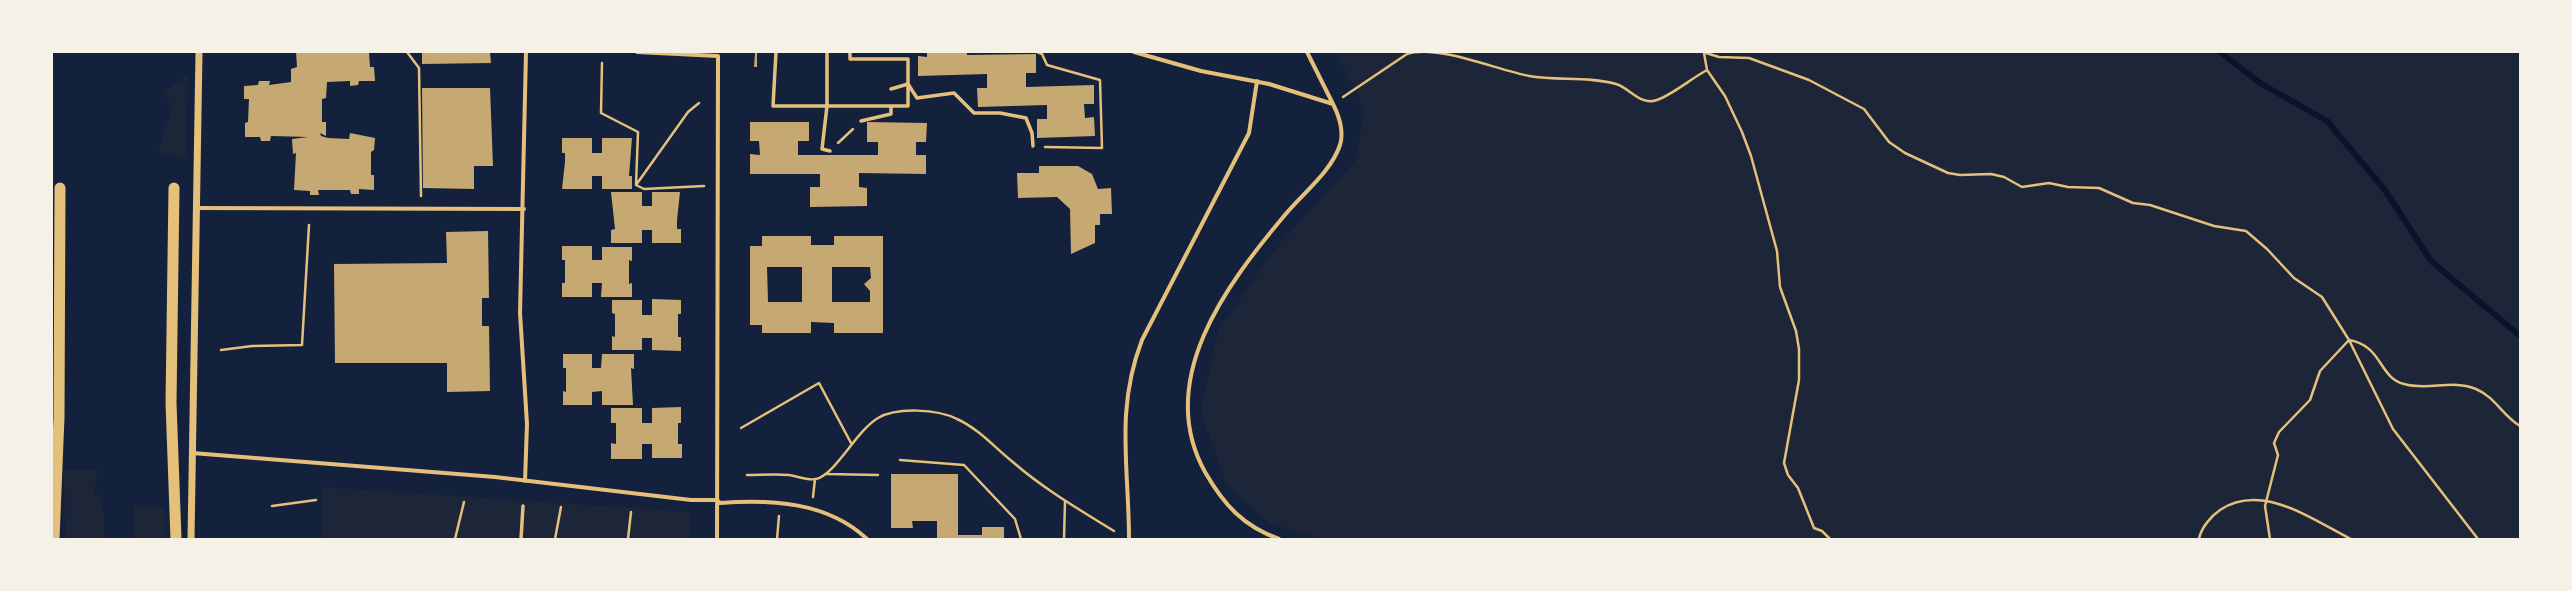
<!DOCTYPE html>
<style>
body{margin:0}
#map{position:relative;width:2572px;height:591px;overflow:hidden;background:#14213d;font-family:Mulish,sans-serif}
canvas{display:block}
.frame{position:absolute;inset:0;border:53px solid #f6f1e7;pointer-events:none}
</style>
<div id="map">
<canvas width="2572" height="591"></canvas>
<div class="frame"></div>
</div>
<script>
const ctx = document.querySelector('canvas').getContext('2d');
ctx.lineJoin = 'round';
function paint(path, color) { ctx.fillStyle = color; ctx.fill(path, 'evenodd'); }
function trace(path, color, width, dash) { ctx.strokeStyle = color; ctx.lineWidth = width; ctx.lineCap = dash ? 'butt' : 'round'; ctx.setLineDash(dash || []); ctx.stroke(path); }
paint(new Path2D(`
 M1336,52H2520V539H1323L1269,523L1226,484L1200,409L1219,330L1270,255L1356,160L1364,109Z
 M188,75L186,157L162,153L158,149L172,109L164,92Z
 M64,470H97L94,493L101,498L104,513V539H65Z
 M321,487L690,512V539H321Z
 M134,505L164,508V539H134Z`), '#1d2539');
trace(new Path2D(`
 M2220,52L2260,83L2327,121L2385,190L2431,261L2520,336`), '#0b132b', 6);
paint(new Path2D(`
 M296,52H369L370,67H374L375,81H359L358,85L350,86V81L327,82L326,98L322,99V122H326V136L320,133L321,136L328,138L349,139L350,133L375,138L374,150L371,152V175H374V190L359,189V194H351L350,190H318L319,195H310V191L294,190L296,153L293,154L292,139L308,137L271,136L270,141H261L260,137H245V123L248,122L249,99H244V86L258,85L259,81H270L269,85L291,82V69L297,67Z
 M422,52H490L491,63L422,64Z
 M927,52H967V55L1036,54V73H1026V87L1094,85V104H1084L1085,118L1094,117L1095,136L1037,138V119H1047V105L978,107L977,88H987V74L918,76V56L927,57Z
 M755,53H757V67H754Z
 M422,88H490L493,166H474V189L423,188Z
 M750,122H809V141H798V155H878V142H867V122L927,123L926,142H916V155H926V174L859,173V187L867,188V206L810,207V187H820V174H750V154L760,155L759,141H750Z
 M562,138H592V153H602V138H632L629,176H632V189H602V176H592V189H562L565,162V153H562Z
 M1039,166H1078L1092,174L1098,189L1111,188L1112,214H1100V225H1095V243L1071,254L1070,209L1057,197L1018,198L1017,173H1039Z
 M611,192H642V206H652V192H680L677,220V229H681V243H652V230H642V243H611V230L615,229Z
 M488,231L489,298H482V326H489L490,391L447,392V363H335L334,264L447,263L446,232Z
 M762,236H811V245H834V236H883V333H834V323L811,322V333H762V325H750V246H762ZM767,267H802V302H768ZM832,267H870L871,278L864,284L870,291V302H832Z
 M562,246H592V260H602V247H632V261L629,260V284L632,283V297H601L602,283H592V297H562V283H565V260H562Z
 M652,299L681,300V314H678V337H681V351L652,350V338H642V350H612V336L615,337V314L612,313V300H642V315H652Z
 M563,354H592V368H601L602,354H634V369L631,368L633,405H602V391L592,392V405H563V391L566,392V368H563Z
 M681,407V423H678V444H682V458H652V444H642V459H611V443L616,444V423H611V408H642V423H652V408Z
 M891,474H958V535H982V527H1004V539H937V521H912L913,528H891Z`), '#c6a872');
trace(new Path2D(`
 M407,52L419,68L421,196
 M1037,52L1042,54L1047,65L1100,80L1102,148L1045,147
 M1703,52L1719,57L1749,58L1809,80L1864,109L1889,142L1905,153L1948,173L1960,175L1991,174L2004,177L2022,187L2049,183L2068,187L2099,188L2133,203L2150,205L2214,226L2246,231L2267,249L2294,278L2322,297L2349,340L2393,429L2478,539
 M1704,53L1707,70L1725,96L1742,132L1751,156L1777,251L1780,287L1796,331L1799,349V380L1784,463L1788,475L1798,488L1814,528L1822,531L1830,539
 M602,63L601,113L638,132L636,185L644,189L704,186
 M1343,97L1407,54C1437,44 1497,70 1529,76C1557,81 1588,76 1616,84C1630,88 1640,106 1657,100C1672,95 1692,78 1707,70
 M838,143L853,129
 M636,185L688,112L699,103
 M221,350L252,346L302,345L309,225
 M741,428L819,383L851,443
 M900,460L964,465L1015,519L1021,539
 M827,474L878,475
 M747,475C761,475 775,474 789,475C797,476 808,481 816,479C836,474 856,431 878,418C897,407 937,409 957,419C979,429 995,448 1014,463C1044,489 1080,510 1114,531
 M813,497L815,479
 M272,506L316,500
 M455,539L464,502
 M555,539L561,507
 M628,539L631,512
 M777,539L779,516
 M1064,539L1065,501
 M2199,539C2201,528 2211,516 2220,510C2262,482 2313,520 2351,539
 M2270,539L2265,506L2278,455L2274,443L2279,432L2310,400L2320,371L2349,340C2383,346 2378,377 2404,384C2428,391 2453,379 2476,389C2495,397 2503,416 2520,426`), '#e5c07b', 2.5);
trace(new Path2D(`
 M776,52L773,106H908V59H850V52
 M827,52V106L822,149L830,151
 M891,89L908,84L917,98L954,93L974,113H1000L1026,118L1032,133L1033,146
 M861,121L891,114V106
 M521,539L523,506`), '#e5c07b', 3.5);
trace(new Path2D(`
 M637,52L718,56L717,539
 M1134,52L1201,71L1269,84L1333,104C1339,116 1344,132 1340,145C1331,172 1302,194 1284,216C1227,284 1154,380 1205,472C1224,505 1243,526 1279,539
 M1307,52L1333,104
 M196,208L524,209
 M192,453L495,477L691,500H717L720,503C771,499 828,502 867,539
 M525,481L527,424L520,313L526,52
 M1129,539C1129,467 1115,410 1142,340L1249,133L1257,81`), '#e5c07b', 4);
trace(new Path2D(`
 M191,539L199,52`), '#e5c07b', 7);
trace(new Path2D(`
 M174,188L171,403L176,539
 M54,539L59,417L60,188`), '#e5c07b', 11);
</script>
